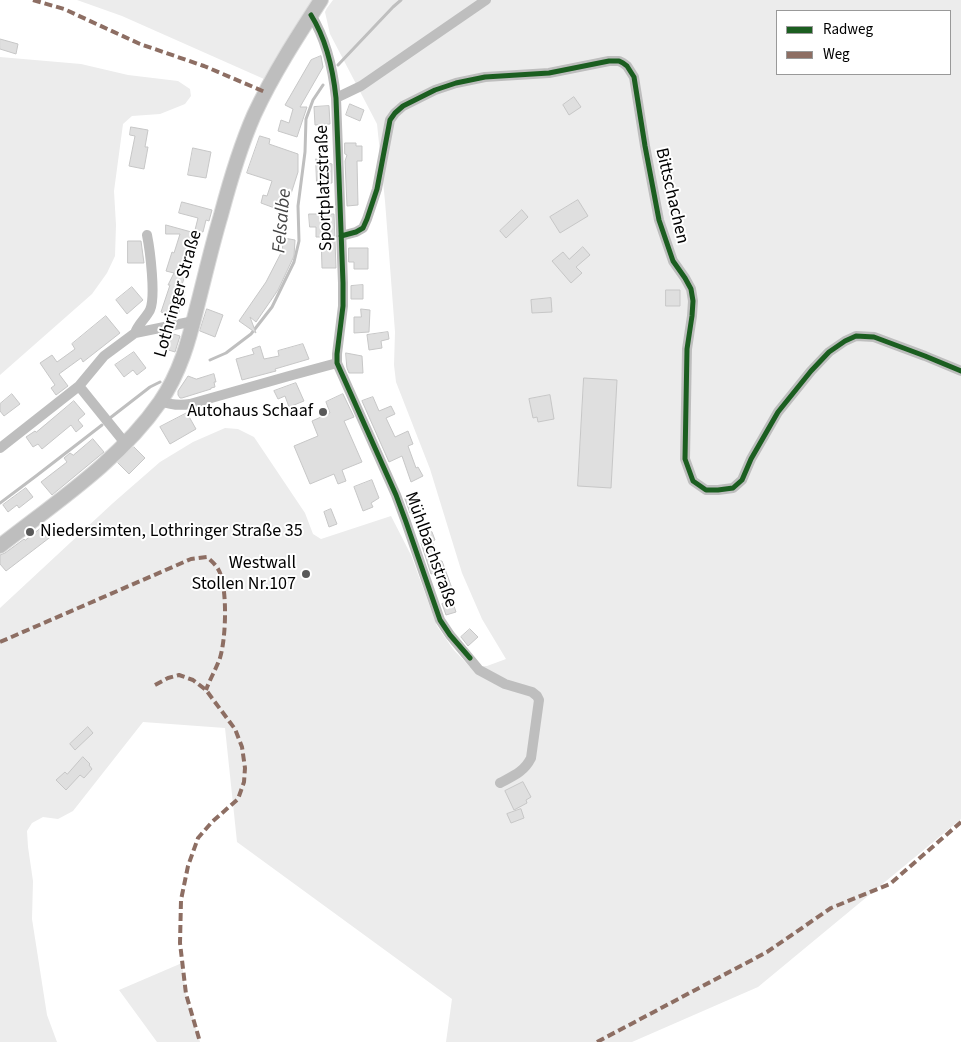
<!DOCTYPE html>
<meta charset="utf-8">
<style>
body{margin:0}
#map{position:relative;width:961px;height:1042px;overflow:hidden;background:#fff;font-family:"Source Sans 3",sans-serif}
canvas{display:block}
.legend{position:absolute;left:776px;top:10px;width:175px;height:65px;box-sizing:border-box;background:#fff;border:1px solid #999;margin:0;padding:6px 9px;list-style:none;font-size:15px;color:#000}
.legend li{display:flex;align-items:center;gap:10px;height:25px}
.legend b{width:25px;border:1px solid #999}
</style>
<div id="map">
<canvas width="961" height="1042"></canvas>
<ul class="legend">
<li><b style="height:6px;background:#1b5e20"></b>Radweg</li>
<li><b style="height:6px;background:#8d6e63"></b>Weg</li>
</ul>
</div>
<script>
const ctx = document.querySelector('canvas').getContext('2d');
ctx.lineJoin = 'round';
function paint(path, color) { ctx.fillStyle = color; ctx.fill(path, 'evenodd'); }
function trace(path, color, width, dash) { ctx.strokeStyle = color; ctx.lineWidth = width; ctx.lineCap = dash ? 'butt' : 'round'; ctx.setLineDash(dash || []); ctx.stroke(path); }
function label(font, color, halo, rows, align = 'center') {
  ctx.font = font + ' "Source Sans 3",sans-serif'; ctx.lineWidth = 4; ctx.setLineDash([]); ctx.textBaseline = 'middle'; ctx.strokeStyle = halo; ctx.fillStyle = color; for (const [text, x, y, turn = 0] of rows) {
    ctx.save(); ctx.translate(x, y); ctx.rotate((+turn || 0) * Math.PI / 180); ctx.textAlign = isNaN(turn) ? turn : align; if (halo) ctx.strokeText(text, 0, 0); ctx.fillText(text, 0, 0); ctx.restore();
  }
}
paint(new Path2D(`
 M77,0H314L264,79L122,16Z
 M333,0H961V819L758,987L632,1042H446L452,999L237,842L225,728L143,722L73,811L58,819L43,817L32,823L27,831L28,847L33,881L32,919L47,1015L57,1042H0V608L113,503L160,462L193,442L225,428L238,429L254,437L305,513L313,534L321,539L391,516L411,555L437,626L453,649L470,667L487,666L506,659L482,619L462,573L430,469L396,382L394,365L395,332L385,201L377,124L330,34L325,12L327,8ZM777,11H950V74H777Z
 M0,57L81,64L128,75L178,81L190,89L191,96L185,104L160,114L132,116L123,124L114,191L116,225L115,256L107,273L92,294L0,375Z
 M182,963L186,994L200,1042H157L119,990Z`), '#ececec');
trace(new Path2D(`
 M338,65L393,7L401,0
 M210,360L226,353L251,334L272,307L294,262L299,241L298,206L305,152L306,119L313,100L323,85
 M110,418L150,387L160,382
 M0,503L36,476L102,425`), '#bfbfbf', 3);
const building = new Path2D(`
 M0,39L18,44L16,54L0,49Z
 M321,56L323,67L300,107H307L297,137L278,131L281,120L289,123L293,109L285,105L311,60Z
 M574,97L581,107L569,115L563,105Z
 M350,104L364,110L360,121L346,115Z
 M329,106L330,124L315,125L314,107Z
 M131,127L148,130L145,147H148L144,169L129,166L135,136L130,135Z
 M260,136L270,139L269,144L298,154V172L290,197L285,196L280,210L261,203L263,195L267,196L272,181L247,173Z
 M345,143H356V146H362V161H357L358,205L347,206L345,161L347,155L345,154Z
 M193,148L211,152L206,178L188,175Z
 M316,159L332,164V183L317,184Z
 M578,200L588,216L560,233L550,217Z
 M182,202L212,210L209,221L206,220L203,232L195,230L198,218L179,213Z
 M522,210L528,217L506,238L500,231Z
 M309,214H334L336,268H322L321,237H316V227H310Z
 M166,225L195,233L184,269H187L180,291L185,292L178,315L172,313L171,315L161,312L170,285H168L174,273L166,271L172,252L174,253L180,234H166Z
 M284,238L295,240L294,256L278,290L256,322L250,317L256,333L239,321L266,282L282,251Z
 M128,241H141L144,263H128Z
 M583,247L590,255L576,267L582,273L571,283L552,261L563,252L569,259Z
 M349,248H368V269H354V262H349Z
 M363,285V299H351V286Z
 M132,287L143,300L127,314L116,300Z
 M666,290H680V306H666Z
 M551,298L552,312L532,313L531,300Z
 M207,309L223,315L215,337L200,331Z
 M361,309L370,310L369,332L354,333V317H361Z
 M106,316L120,333L83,362L81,358L59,374L68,386L56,395L51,388L55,385L40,363L52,355L57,362L75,349L72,344Z
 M388,332L389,339L381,341L382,348L369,350L367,335Z
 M167,333H170L180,336L175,352L162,348Z
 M303,344L309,359L275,369L276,371L242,380L236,359L254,354L252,349L260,346L264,359L279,356L278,351Z
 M134,352L146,368L137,375L133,370L124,377L115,365Z
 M346,353L362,356L363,373H349L347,368Z
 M214,374L216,382H214L215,387L211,388V389L182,398H180L178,395V391L188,376L196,379Z
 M584,378L617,380L611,488L578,486Z
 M296,383L304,401L289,407L285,396L278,399L274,391Z
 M12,394L20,404L4,416L0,411V404Z
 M343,394L354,417L344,421L362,462L342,470L346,481L338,484L334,474L310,484L294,446L318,436L312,421L330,413L326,402Z
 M550,395L554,419L538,422L537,417L533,418L529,399Z
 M373,397L379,411L391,406L395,414L386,418L395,437L408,431L413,444L408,446L416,468L418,467L423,476L411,482L402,456L389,462L362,401Z
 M74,401L85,414L78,420L83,426L76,432L71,425L42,449L38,444L33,447L26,437L35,431L36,432Z
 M187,413L196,429L170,444L160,427Z
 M93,439L104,452L52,495L41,482L67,462L64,458L70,453L73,455Z
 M134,447L145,458L129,474L118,463Z
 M372,480L379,498L371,503L373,507L363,511L354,487Z
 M26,488L33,497L19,508L17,505L8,512L3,505Z
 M417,494L421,509L410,513L405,499Z
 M331,509L337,524L329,527L324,512Z
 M45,525L53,535L6,571L0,564V555L5,553L24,539L25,540Z
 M432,532L435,540L432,541L439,561H442L453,591L445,594L437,572L431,574L421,543L424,542L421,536Z
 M452,600L456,612L446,615L442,604Z
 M470,629L478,637L468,646L461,637Z
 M88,727L93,733L75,750L70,744Z
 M83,757L90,764L89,765L92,769L84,778L80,775L66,790L56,780L65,772L67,774Z
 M523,782L531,797L526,800L527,803L514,810L505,791Z
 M521,809L524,818L511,823L507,814Z`);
paint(building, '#dfdfdf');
trace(building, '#c7c7c7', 1);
const major = new Path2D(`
 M0,546C56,502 119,461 160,402C180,373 189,340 197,307C205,276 212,245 221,215C230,181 240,147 254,115C273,74 297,37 321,0`);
trace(major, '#dbdbdb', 16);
trace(new Path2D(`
 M311,15C326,39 333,69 336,98L343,283V306L337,354V363L396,495L406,522L440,620L450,635L479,670L505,684L532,692L537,696L539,700L531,758C524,772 513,776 500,783
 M336,98L361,86L486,0
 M341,236L356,232L363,228L367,219L377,189L390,120L395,113L403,106L435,90L456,83L485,77L549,73L609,61H619L623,63L627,66L634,77L645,146L659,220L673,261L685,278L691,289L693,301L692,316L687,349L685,459L693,481L706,490H718L733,488L742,480L751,459L778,412L811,371L829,352L845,341L856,336L874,337L925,356L961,371
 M135,333C138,324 146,318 150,310C156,297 150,250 147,235
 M79,386L125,443
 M160,401C171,405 179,406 190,404L289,376L337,363
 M0,448L79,386L104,356L135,333L194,321`), '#bebebe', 10);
trace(major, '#bebebe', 14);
trace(new Path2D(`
 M33,0L64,9L140,44L204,66L265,92
 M0,642L191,559L207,557C214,563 219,568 221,576C227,595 226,638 220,658C216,669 210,679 206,690
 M155,685L168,678L179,675L193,680L206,690L235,729L242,747L245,768L244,782L238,799L212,822L198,838L188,866L181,900L180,943L186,994L200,1042
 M597,1042L767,952L831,908L890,884L961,822`), '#8d6e63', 4, [8, 4]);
trace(new Path2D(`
 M311,15C326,39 333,69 336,98L343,283V306L337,354V363L396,495L406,522L440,620L450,635L470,658
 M341,236L356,232L363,228L367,219L377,189L390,120L395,113L403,106L435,90L456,83L485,77L549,73L609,61H619L623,63L627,66L634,77L645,146L659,220L673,261L685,278L691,289L693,301L692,316L687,349L685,459L693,481L706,490H718L733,488L742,480L751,459L778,412L811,371L829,352L845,341L856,336L874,337L925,356L961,371`), '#1b5e20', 5);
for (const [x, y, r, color] of [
 [323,412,5,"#595959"],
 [30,532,5,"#595959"],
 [306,574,5,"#595959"]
]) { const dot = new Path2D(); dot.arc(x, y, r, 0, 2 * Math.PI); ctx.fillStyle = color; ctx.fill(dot); trace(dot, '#fff', 2); }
label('18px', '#000', '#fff', [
 ["Sportplatzstraße",325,188,-92],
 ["Bittschachen",671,196,77],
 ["Lothringer Straße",179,294,-74],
 ["Mühlbachstraße",430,550,70]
]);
label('18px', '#000', '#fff', [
 ["Autohaus Schaaf",313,412],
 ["Niedersimten, Lothringer Straße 35",40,532,"left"],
 ["Westwall",296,564],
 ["Stollen Nr.107",296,585]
], 'right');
label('italic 19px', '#444', '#fff', [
 ["Felsalbe",283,221,-85]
]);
</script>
